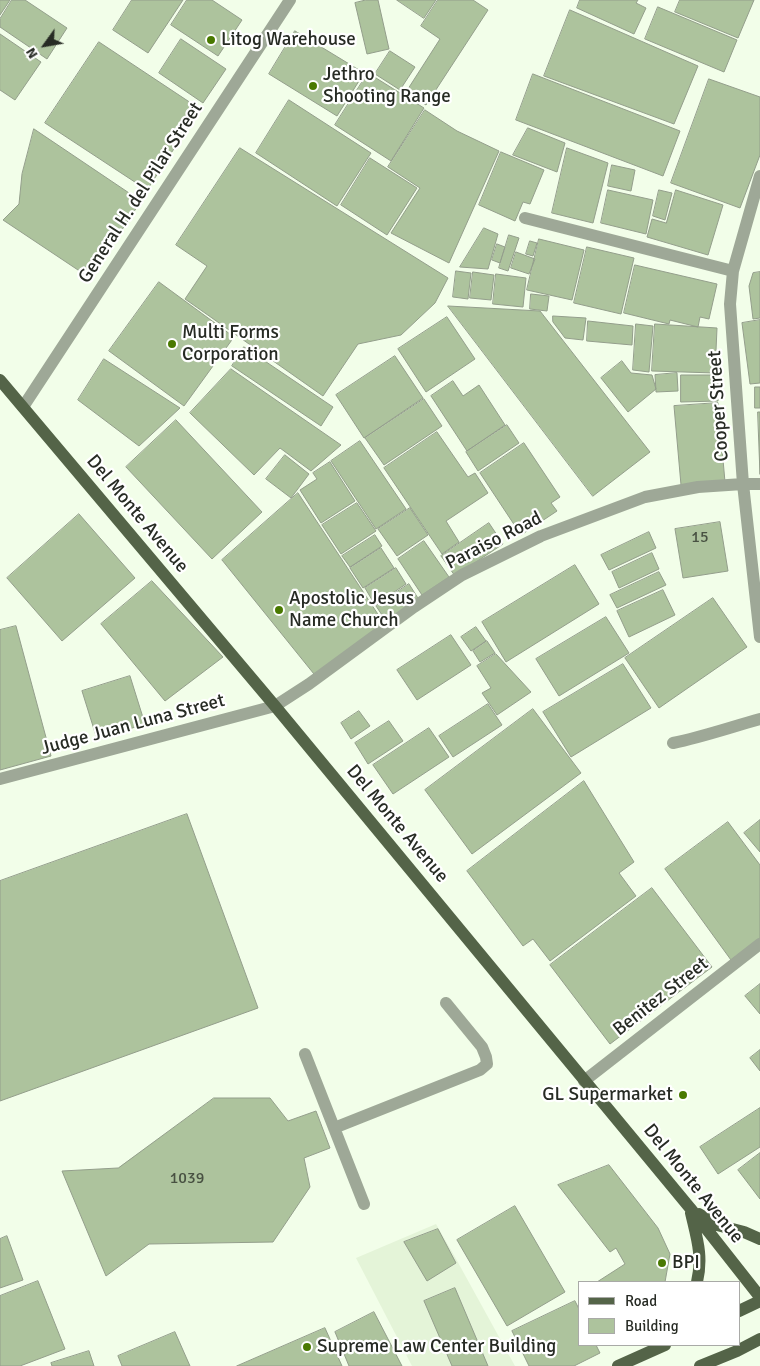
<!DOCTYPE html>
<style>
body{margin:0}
#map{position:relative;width:760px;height:1366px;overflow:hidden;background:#f2fee9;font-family:Signika,sans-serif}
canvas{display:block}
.legend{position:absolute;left:578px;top:1281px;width:162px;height:65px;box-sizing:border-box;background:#fff;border:1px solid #a9aaa7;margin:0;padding:6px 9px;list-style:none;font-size:15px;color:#272b24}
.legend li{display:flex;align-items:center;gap:10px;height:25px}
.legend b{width:25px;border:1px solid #a9aaa7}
.north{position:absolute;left:20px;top:20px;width:50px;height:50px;-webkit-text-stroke:4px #fff;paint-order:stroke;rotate:238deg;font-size:14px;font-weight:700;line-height:20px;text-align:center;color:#272b24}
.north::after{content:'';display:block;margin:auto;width:18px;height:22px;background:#272b24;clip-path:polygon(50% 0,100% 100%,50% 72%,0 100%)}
</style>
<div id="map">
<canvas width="760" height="1366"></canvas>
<ul class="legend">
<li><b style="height:6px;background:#546448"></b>Road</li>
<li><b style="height:14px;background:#adc39d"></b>Building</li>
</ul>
<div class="north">N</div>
</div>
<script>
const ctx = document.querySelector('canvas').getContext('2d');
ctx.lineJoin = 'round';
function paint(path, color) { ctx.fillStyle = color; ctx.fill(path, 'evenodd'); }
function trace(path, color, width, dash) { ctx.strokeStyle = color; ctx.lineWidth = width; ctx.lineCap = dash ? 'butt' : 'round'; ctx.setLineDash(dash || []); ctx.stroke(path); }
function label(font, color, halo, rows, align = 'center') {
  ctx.font = font + ' Signika,sans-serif'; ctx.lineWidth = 4.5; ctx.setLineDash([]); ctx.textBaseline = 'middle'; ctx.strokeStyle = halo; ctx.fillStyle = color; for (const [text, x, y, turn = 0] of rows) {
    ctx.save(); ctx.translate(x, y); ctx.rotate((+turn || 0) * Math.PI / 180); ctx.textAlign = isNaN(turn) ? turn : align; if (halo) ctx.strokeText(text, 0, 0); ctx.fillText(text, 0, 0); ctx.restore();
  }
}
paint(new Path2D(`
 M436,1224L455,1257L515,1366H412L356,1258Z`), '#e4f4d8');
const building = new Path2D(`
 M0,0H10L0,15Z
 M12,0H25L67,28L47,59L0,27V19Z
 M132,0H183L148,53L113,30Z
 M187,0H212L242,20L218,56L171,25Z
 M366,0H378L389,49L367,54L355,3Z
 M397,0H436L424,18Z
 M438,0H473L488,10L426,105L406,92L440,39L421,26Z
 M580,0H638L636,3L646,8L634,34L577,8Z
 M680,0H754L738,38L675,12Z
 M658,7L737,40L724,72L645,39Z
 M570,10L698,66L674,124L544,76Z
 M295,31L364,73L337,116L269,74Z
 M0,34L41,62L15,100L0,90Z
 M181,39L226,69L203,103L159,73Z
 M99,42L200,109L147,190L45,123Z
 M390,51L415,67L400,90L375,74Z
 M368,73L424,108L391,161L335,125Z
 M533,74L680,131L663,176L516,120Z
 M709,79L760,97V155L740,208L671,183Z
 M289,100L371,153L337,206L256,153Z
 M425,110L457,131L499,151L449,263L391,233L420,188L388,167Z
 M528,128L565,143L557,172L513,155Z
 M34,129L141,201L90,278L3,220L19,204L22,174Z
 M240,148L448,278L435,303L401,335L358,344L323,396L185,299L207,266L176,245Z
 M567,148L608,163L593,223L552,213Z
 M501,152L544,170L530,204L523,202L515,221L479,205Z
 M370,158L417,188L387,235L341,205Z
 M612,165L635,170L631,191L608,186Z
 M608,190L653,200L646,234L601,223Z
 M659,190L672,193L665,220L653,216Z
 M676,190L723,205L708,255L647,237L652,219L666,223Z
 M484,228L498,234L488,269L460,267Z
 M509,235L519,238L508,271L499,268Z
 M539,239L584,250L572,300L527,290Z
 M530,241L537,243L533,256L526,254Z
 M497,244L505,247L500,263L492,260Z
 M587,247L634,258L621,314L574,303Z
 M516,252L535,259L529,274L511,268Z
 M635,265L717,284L709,319L700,317L698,327L670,320L669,324L624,313Z
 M456,271L471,273L468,299L453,297Z
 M473,272L494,275L491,300L470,298Z
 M760,272V318L753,319L749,286L753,273Z
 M496,274L526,278L523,307L493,304Z
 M159,282L234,337L184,406L109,351Z
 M531,294L549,296L547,311L530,309Z
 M448,306L540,311L650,452L593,496Z
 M553,316L586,318L583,340L565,338L553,322Z
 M447,317L475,359L426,392L398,349Z
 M760,320V383L750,384L742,323Z
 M588,321L633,326L632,345L587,341Z
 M636,324L653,326L649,372L633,370Z
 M655,324L717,328L715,373L652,371Z
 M244,347L333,407L321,426L232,366Z
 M395,356L423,398L364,438L336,395Z
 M104,359L180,408L139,446L78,400Z
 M622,361L631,373L652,375L656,389L628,412L601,378Z
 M231,369L341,445L311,471L280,448L254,475L190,413Z
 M677,373L678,391L656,392L655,375Z
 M681,375H718V401L681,402Z
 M453,381L463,396L479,385L505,425L467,451L431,396Z
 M755,387H760V408H755Z
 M424,399L442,426L384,465L365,438Z
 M718,403L725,482L681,485L674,406Z
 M758,412H760V474Z
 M176,420L262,512L212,559L126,467Z
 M507,425L519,443L478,471L466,452Z
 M437,432L468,477L475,473L488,493L446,521L459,542L442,554L384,468Z
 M360,441L406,509L376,529L331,461Z
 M524,443L560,497L551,503L557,511L521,535L480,473Z
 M285,455L309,474L291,498L266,479Z
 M330,462L355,501L321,523L300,490L317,479L313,473Z
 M298,493L389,631L318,679L222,560Z
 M357,503L376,531L341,554L322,525Z
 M410,508L428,535L397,556L378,529Z
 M79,514L135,578L62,641L7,578Z
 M720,522L728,571L683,578L675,529Z
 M489,523L503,544L455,576L441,556Z
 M649,532L656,548L609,570L601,555Z
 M375,535L382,546L350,567L342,556Z
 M424,541L449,577L422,595L398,559Z
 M381,548L394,568L363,588L350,568Z
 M652,553L659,569L619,588L612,572Z
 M575,565L599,604L506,662L482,622Z
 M396,568L406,584L375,605L365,588Z
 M659,572L666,585L617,608L610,595Z
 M152,581L223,657L165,701L101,624Z
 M409,584L423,606L390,627L376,606Z
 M663,590L675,615L629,637L617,611Z
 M713,598L747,647L659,708L625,658Z
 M606,617L629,653L559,696L536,659Z
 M16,626L51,756L0,770V630Z
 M476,627L486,641L471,651L461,637Z
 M451,635L471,665L417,700L397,670Z
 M487,641L495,653L480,662L473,651Z
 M496,654L531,692L497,715L482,693L491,688L477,666Z
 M623,664L651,708L571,757L543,712Z
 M130,676L145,724L97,739L82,691Z
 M488,704L502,725L453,757L439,736Z
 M533,709L581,773L472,854L425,790Z
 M359,711L370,726L351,739L341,723Z
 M389,721L403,741L368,764L355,743Z
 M429,728L449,757L393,794L373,765Z
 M584,781L634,862L619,873L636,896L550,961L533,939L523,946L467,871Z
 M187,814L258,1008L0,1101V881Z
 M760,820V852L744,833Z
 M728,822L760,865V938L731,960L665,869Z
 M652,888L712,967L610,1044L550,965Z
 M760,984V1014L745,996Z
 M760,1050V1071L750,1058Z
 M214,1098H270L288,1121L316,1111L330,1148L304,1158L310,1187L273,1242L149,1244L106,1276L62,1171L118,1168Z
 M760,1108V1147L718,1174L700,1147Z
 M760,1153V1199L738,1170Z
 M609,1165L658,1228L670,1254L665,1282H597L625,1264L616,1248L610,1252L558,1185Z
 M515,1206L565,1292L507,1326L457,1240Z
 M438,1229L456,1263L427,1281L404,1242Z
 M7,1236L23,1280L0,1288V1239Z
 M38,1281L65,1349L20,1366H0V1296Z
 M455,1288L488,1366H452L424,1301Z
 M575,1301L579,1309V1345H596L600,1353L574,1366H529L512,1331Z
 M374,1312L402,1366H349L335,1332Z
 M325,1328L342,1366H237Z
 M175,1332L190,1366H122L118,1356Z
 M89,1351L94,1366H52L51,1363Z`);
paint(building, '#adc39d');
trace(building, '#939e8b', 1);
trace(new Path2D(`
 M760,176L733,271L730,304L743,484L760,637
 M525,218L733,271
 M23,407L290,0
 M673,743C702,737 731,727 760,719
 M0,779L275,706L309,684L414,607L462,575L541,536L645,497L698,487L743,484H760
 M305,1054L364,1204
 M584,1081L760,944
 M334,1128L480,1070L487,1064L486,1057L482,1047L446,1003`), '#9ea897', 12);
trace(new Path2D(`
 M0,380L275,706L690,1208L760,1297
 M691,1213C697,1239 703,1256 697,1282
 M699,1214L717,1225L744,1232L760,1239
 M739,1311L760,1301
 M618,1366L665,1345
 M700,1366L737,1351L760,1339`), '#546448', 12);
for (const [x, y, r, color] of [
 [211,40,5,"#497901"],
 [313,86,5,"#497901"],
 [172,344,5,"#497901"],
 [279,610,5,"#497901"],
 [683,1095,5,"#497901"],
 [662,1263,5,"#497901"],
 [307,1347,5,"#497901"]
]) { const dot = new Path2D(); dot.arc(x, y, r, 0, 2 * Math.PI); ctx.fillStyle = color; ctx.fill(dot); trace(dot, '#fff', 2); }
label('16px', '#485142', null, [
 ["15",700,538],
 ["1039",187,1179]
]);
label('19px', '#272b24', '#fff', [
 ["Litog Warehouse",221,40],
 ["Jethro",323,75],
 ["Shooting Range",323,97],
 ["Multi Forms",182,333],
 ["Corporation",182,355],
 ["Apostolic Jesus",289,599],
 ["Name Church",289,621],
 ["GL Supermarket",673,1095,"right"],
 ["BPI",672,1263],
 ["Supreme Law Center Building",317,1347]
], 'left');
label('19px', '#272b24', '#fff', [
 ["General H. del Pilar Street",141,193,-57],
 ["Cooper Street",719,406,-94],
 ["Del Monte Avenue",137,514,50],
 ["Paraiso Road",494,541,-27],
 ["Judge Juan Luna Street",133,725,-15],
 ["Del Monte Avenue",397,824,50],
 ["Benitez Street",661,997,-38],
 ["Del Monte Avenue",693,1184,51]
]);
</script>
